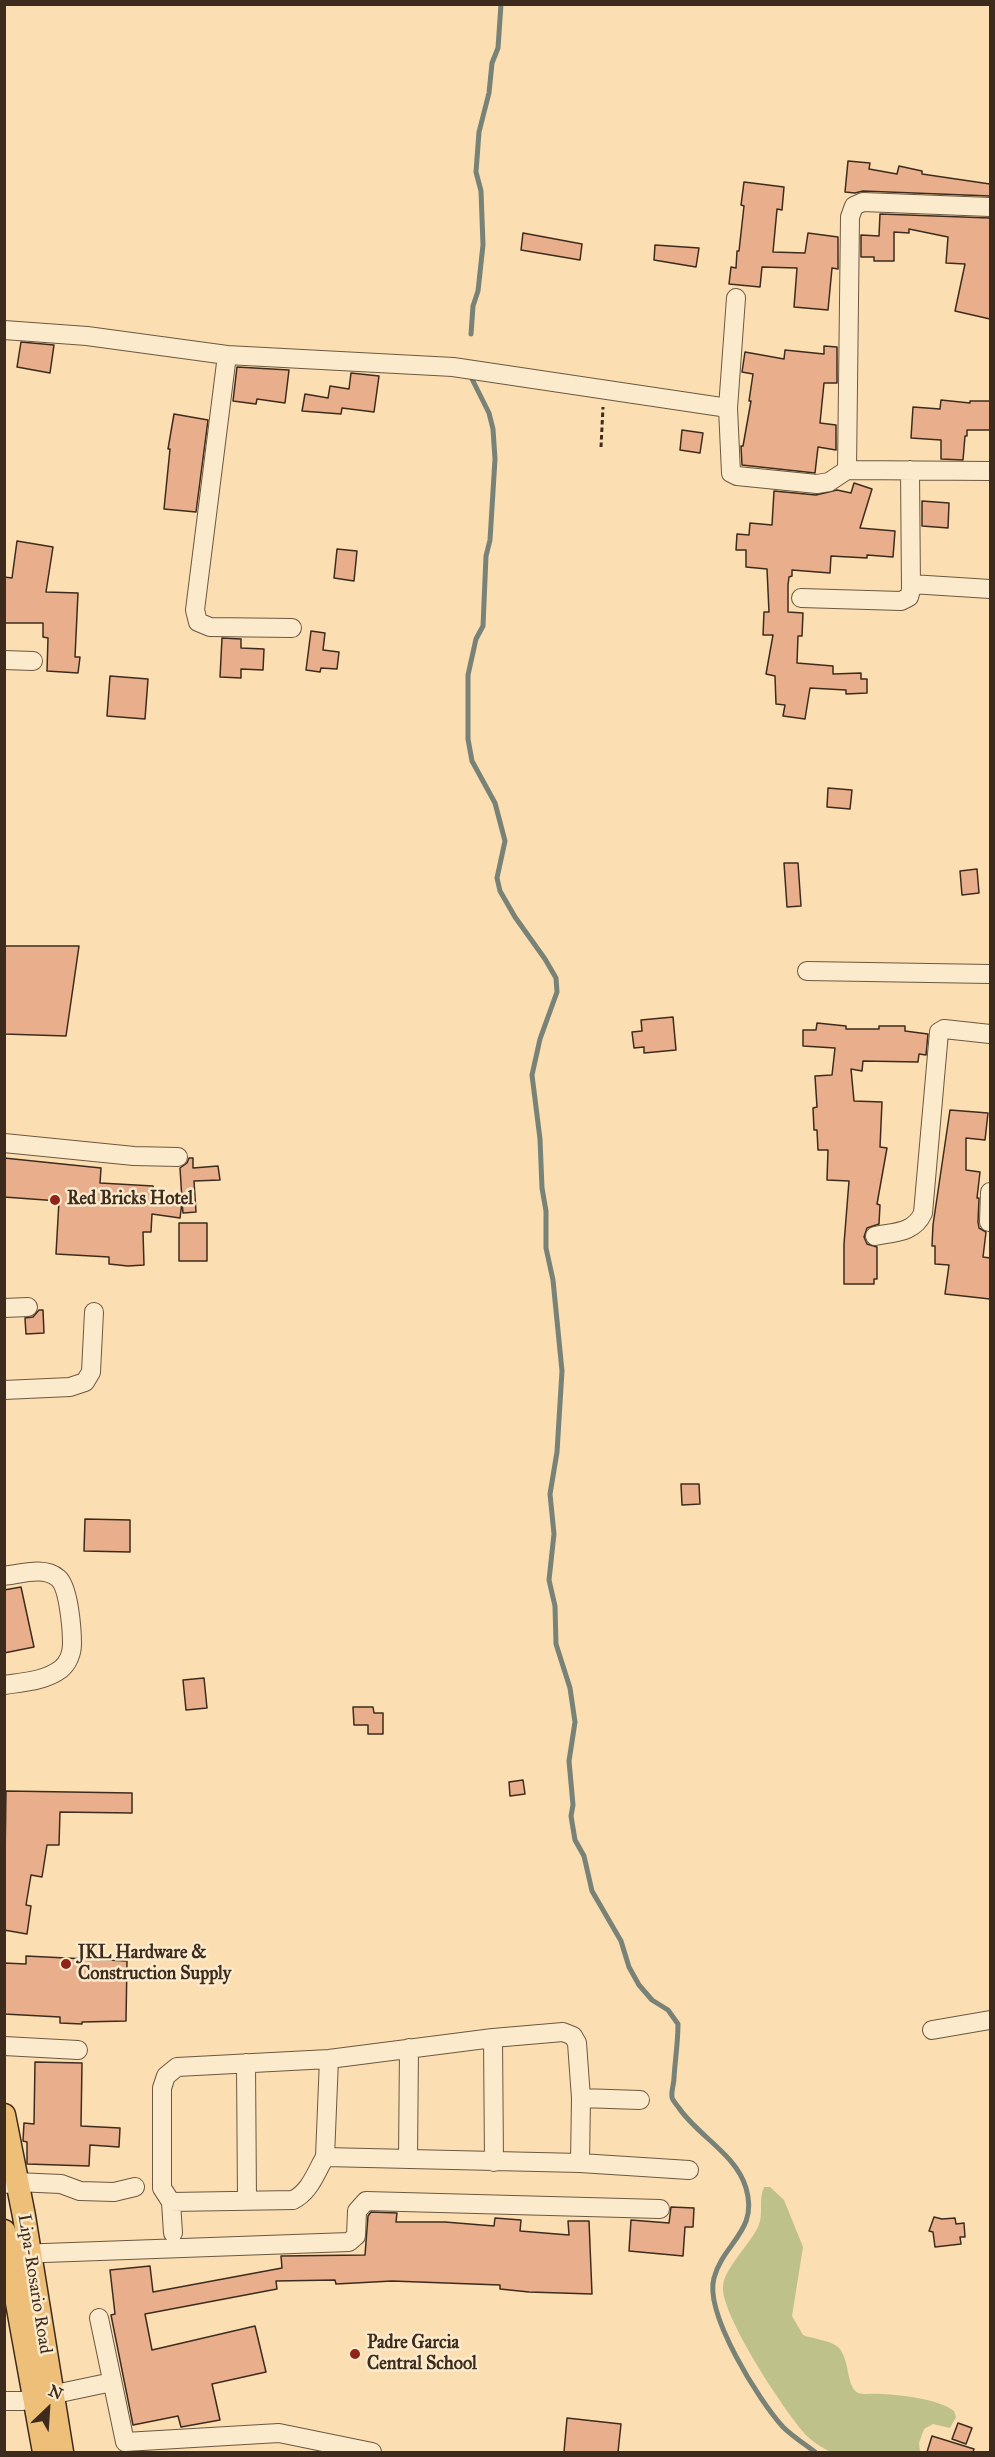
<!DOCTYPE html>
<style>
body{margin:0}
#map{position:relative;width:995px;height:2457px;overflow:hidden;background:#fbdeb1;font-family:"IM FELL Great Primer",serif}
canvas{display:block}
.frame{position:absolute;inset:0;border:6px solid #3d2c1d;pointer-events:none}
.north{position:absolute;left:18px;top:2379px;width:60px;height:60px;-webkit-text-stroke:4px #fceacc;paint-order:stroke;rotate:25deg;font-size:16px;font-weight:700;line-height:24px;text-align:center;color:#3d2c1d}
.north::after{content:'';display:block;margin:auto;width:21px;height:27px;background:#3d2c1d;clip-path:polygon(50% 0,100% 100%,50% 72%,0 100%)}
</style>
<div id="map">
<canvas width="995" height="2457"></canvas>
<div class="frame"></div>
<div class="north">N</div>
</div>
<script>
const ctx = document.querySelector('canvas').getContext('2d');
ctx.lineJoin = 'round';
function paint(path, color) { ctx.fillStyle = color; ctx.fill(path, 'evenodd'); }
function trace(path, color, width, dash) { ctx.strokeStyle = color; ctx.lineWidth = width; ctx.lineCap = dash ? 'butt' : 'round'; ctx.setLineDash(dash || []); ctx.stroke(path); }
function label(font, color, halo, rows, align = 'center') {
  ctx.font = font + ' "IM FELL Great Primer",serif'; ctx.lineWidth = 5; ctx.setLineDash([]); ctx.textBaseline = 'middle'; ctx.strokeStyle = halo; ctx.fillStyle = color; for (const [text, x, y, turn = 0] of rows) {
    ctx.save(); ctx.translate(x, y); ctx.rotate((+turn || 0) * Math.PI / 180); ctx.textAlign = isNaN(turn) ? turn : align; if (halo) ctx.strokeText(text, 0, 0); ctx.fillText(text, 0, 0); ctx.restore();
  }
}
paint(new Path2D(`
 M764,2187H770L784,2200L803,2247L792,2316L803,2335C813,2339 830,2340 838,2347C850,2358 846,2387 858,2393C865,2395 875,2393 882,2394C903,2395 938,2399 954,2411L956,2417L950,2428L933,2424L924,2429L919,2443L920,2452C905,2453 839,2456 829,2451C822,2448 812,2441 807,2436C786,2414 720,2314 723,2286C724,2269 750,2244 758,2227C764,2215 758,2200 764,2187Z`), '#bfc18b');
trace(new Path2D(`
 M471,334L473,306L478,291L483,245L481,191L476,172L479,132L489,93L492,63L498,48L501,4
 M472,379L489,413L493,429L495,459L490,540L486,556L483,626L476,639L468,675V739L472,761L495,803L505,841L497,878L500,891L515,917L545,959L556,978L557,992L540,1039L532,1075L540,1139L542,1188L546,1211V1248L553,1280L562,1371L557,1452L550,1494L554,1534L549,1580L555,1606L556,1644L570,1688L575,1722L569,1761L573,1805L571,1816L575,1840L584,1856L592,1891L621,1941L629,1967L639,1985L652,2000L668,2010L678,2024C678,2043 675,2060 674,2078C674,2084 671,2091 672,2097C672,2100 677,2105 679,2108C698,2136 736,2154 746,2188C759,2231 723,2243 714,2278C704,2313 759,2401 783,2427C793,2437 805,2444 815,2452`), '#788277', 5);
const building = new Path2D(`
 M848,161L870,163L869,169L897,174L899,166L922,171V174L990,184V196L863,191L855,193L845,192Z
 M744,182L784,187L782,210L777,209L773,252L805,253L808,233L838,237V269L832,268L828,310L794,307L797,268L762,267L760,287L729,284L731,267L736,268L737,251H739L744,206L741,205Z
 M880,214L990,218V319L955,311L965,264L946,263L948,237L909,229V233L894,232V261H874V257H861V235L879,236Z
 M523,233L582,244L580,260L521,250Z
 M655,245L699,248L696,267L654,260Z
 M21,342L54,345L50,373L17,367Z
 M824,346L837,347V383H824L820,423L836,425V450L818,447L815,473L742,465L741,446H743L751,401H749L753,374L742,372L745,352L784,359L785,350L824,354Z
 M237,367L289,370L285,403L257,399L256,404L233,401Z
 M351,373L379,376L374,412L342,408L341,414L302,411L305,394L328,398L330,386L349,389Z
 M941,400L970,403V401H990V430H967V436H965L963,460L941,459V440L911,438L913,407L940,409Z
 M174,414L208,420L196,512L164,509L170,449H168Z
 M682,430L703,433L700,453L680,450Z
 M854,483L872,489L860,528L895,531L893,557L867,555V558L831,556L830,573L792,570V576L789,577L788,585V612L803,613L802,636H798L797,663L833,666V674L861,673V679H867V693L846,694V690L810,688L805,719L783,716L785,705L776,704L775,676L766,674L773,635H763L764,612H769L767,569L746,567V550H736L737,534L749,535L750,523L772,525L774,491L816,495L837,490L851,493Z
 M922,501L949,503L948,528L922,526Z
 M17,541L53,547L46,592L78,593L75,657H80L78,673L47,671L48,638L43,637V623H4V577L12,578Z
 M337,549L357,551L354,581L334,578Z
 M311,631L325,633L323,650L339,652L337,669L321,668L320,672L306,670Z
 M222,638L241,639V648L264,649L263,670L241,669V678L220,677Z
 M110,676L148,679L145,719L107,716Z
 M828,788L852,790L850,809L827,807Z
 M784,863H798L801,906L787,907Z
 M977,869L979,893L962,895L960,871Z
 M4,946H79L66,1036L4,1034Z
 M673,1017L676,1050L644,1053V1047L634,1048L632,1032L642,1031L641,1020Z
 M817,1023L846,1026V1029H879V1026H905V1031L928,1034L926,1055L919,1054L918,1062L863,1061L862,1071L851,1069L854,1101L882,1102L880,1147L887,1148L877,1204L880,1205L879,1224L867,1228L864,1237L867,1244L877,1247V1279H874V1284H844V1244L849,1181L827,1180L828,1150H818L817,1130H814L813,1108L817,1107L815,1076L832,1075L835,1048L803,1046V1030H816Z
 M950,1110L988,1113L985,1140L966,1138V1170L980,1172L977,1198H979L978,1222L979,1228L986,1232L983,1257L990,1258V1299L945,1294L949,1265L935,1264V1246H932L933,1225Z
 M4,1158L101,1168L100,1183L153,1186V1196L182,1200L180,1168L187,1163L189,1158H193V1168L218,1166L220,1180L194,1181L196,1212L183,1213L182,1202L180,1218L152,1214L151,1232H143L144,1265L128,1266L109,1264V1257L56,1254L59,1201L4,1197Z
 M179,1223H207V1261H179Z
 M39,1310H43L44,1333L26,1334L25,1318L33,1317Z
 M681,1484H699L700,1504L682,1505Z
 M85,1519L130,1520V1552L84,1551Z
 M21,1587L34,1647L4,1653V1590Z
 M204,1678L207,1708L186,1710L183,1680Z
 M353,1707H373L374,1713H383V1734H368V1725H354Z
 M523,1780L525,1794L510,1796L509,1782Z
 M6,1791L132,1793V1813L60,1812L59,1845H47L42,1877L31,1875L26,1905L31,1906L27,1934L4,1930Z
 M26,1956L127,1961L126,2021L82,2022V2024L60,2023V2017L4,2014V1963L26,1964Z
 M35,2062L82,2063L81,2126L120,2128L119,2147L90,2145L89,2166L27,2164V2142L23,2141L24,2123L34,2124Z
 M671,2207L694,2208L693,2227H685L683,2256L629,2251L631,2220L669,2223Z
 M371,2212L397,2213L396,2222H445L494,2226L495,2218L521,2220L520,2231L569,2235L568,2221H589L592,2294L529,2292L500,2289V2285L392,2281L336,2284L335,2280L276,2281L277,2289L145,2314L152,2350L255,2326L266,2372L212,2384L220,2420L181,2427L178,2416L133,2425L111,2315L115,2314L110,2270L150,2266L153,2292L282,2268L281,2256L365,2255L368,2216Z
 M934,2217L942,2219L955,2218L956,2224L964,2223L965,2237H960L961,2244L935,2247L933,2232L929,2231Z
 M567,2418L621,2424L618,2452H564Z
 M958,2423L972,2428L966,2444L952,2439Z
 M932,2436L974,2449L973,2452H927Z`);
paint(building, '#e9af8d');
trace(building, '#3d2c1d', 1.5);
const minor = new Path2D(`
 M736,298L728,408L731,473L737,476L817,484L829,482L847,470L990,471
 M4,330L87,336L227,355L453,367L728,408
 M227,355L195,610L198,622L210,627L292,628
 M847,470L850,217L854,206L863,202L990,207
 M911,584L990,589
 M801,598L901,601L909,597L911,590L910,470
 M4,660L33,661
 M807,971L990,974
 M4,1143L134,1156L178,1157
 M989,1222L990,1192
 M875,1236C895,1232 914,1233 923,1213L939,1032L944,1029L990,1034
 M4,1308L28,1307
 M4,1390L70,1387L85,1382L91,1372L94,1312
 M4,1576C21,1574 44,1566 58,1578C69,1587 72,1630 72,1644C72,1653 68,1663 61,1669C45,1681 24,1682 4,1685
 M932,2030L990,2020
 M493,2038L494,2162
 M4,2046L78,2050
 M246,2063L247,2200
 M581,2098L640,2100
 M325,2157L329,2059
 M408,2159L409,2048
 M4,2184L16,2182L61,2184L80,2191L114,2192L135,2187
 M171,2202L293,2200C310,2192 316,2172 325,2157L580,2163L689,2170
 M173,2233L171,2202L162,2188V2088L166,2076L177,2067L329,2059L493,2038L563,2032L573,2036L577,2043L581,2098L580,2163
 M17,2254L349,2242L356,2236L357,2211L366,2201L660,2209
 M99,2318L125,2442L279,2433L372,2452
 M4,2401H22L112,2382`);
const major = new Path2D(`
 M4,2115L24,2216L62,2452
 M4,2231L44,2452`);
trace(minor, '#6c5842', 20);
trace(major, '#3d2c1d', 25);
trace(new Path2D(`
 M601,447L603,407`), '#3d2c1d', 3, [4.5, 3]);
trace(minor, '#fceacc', 18);
trace(major, '#eebf78', 22);
for (const [x, y, r, color] of [
 [55,1200,6,"#8f2418"],
 [66,1964,6,"#8f2418"],
 [355,2354,6,"#8f2418"]
]) { const dot = new Path2D(); dot.arc(x, y, r, 0, 2 * Math.PI); ctx.fillStyle = color; ctx.fill(dot); trace(dot, '#fceacc', 2); }
label('bold 18px', '#3d2c1d', '#fceacc', [
 ["Red Bricks Hotel",67,1200],
 ["JKL Hardware &",78,1954],
 ["Construction Supply",78,1975],
 ["Padre Garcia",367,2344],
 ["Central School",367,2365]
], 'left');
label('18px', '#3d2c1d', '#fceacc', [
 ["Lipa-Rosario Road",34,2284,81]
]);
</script>
